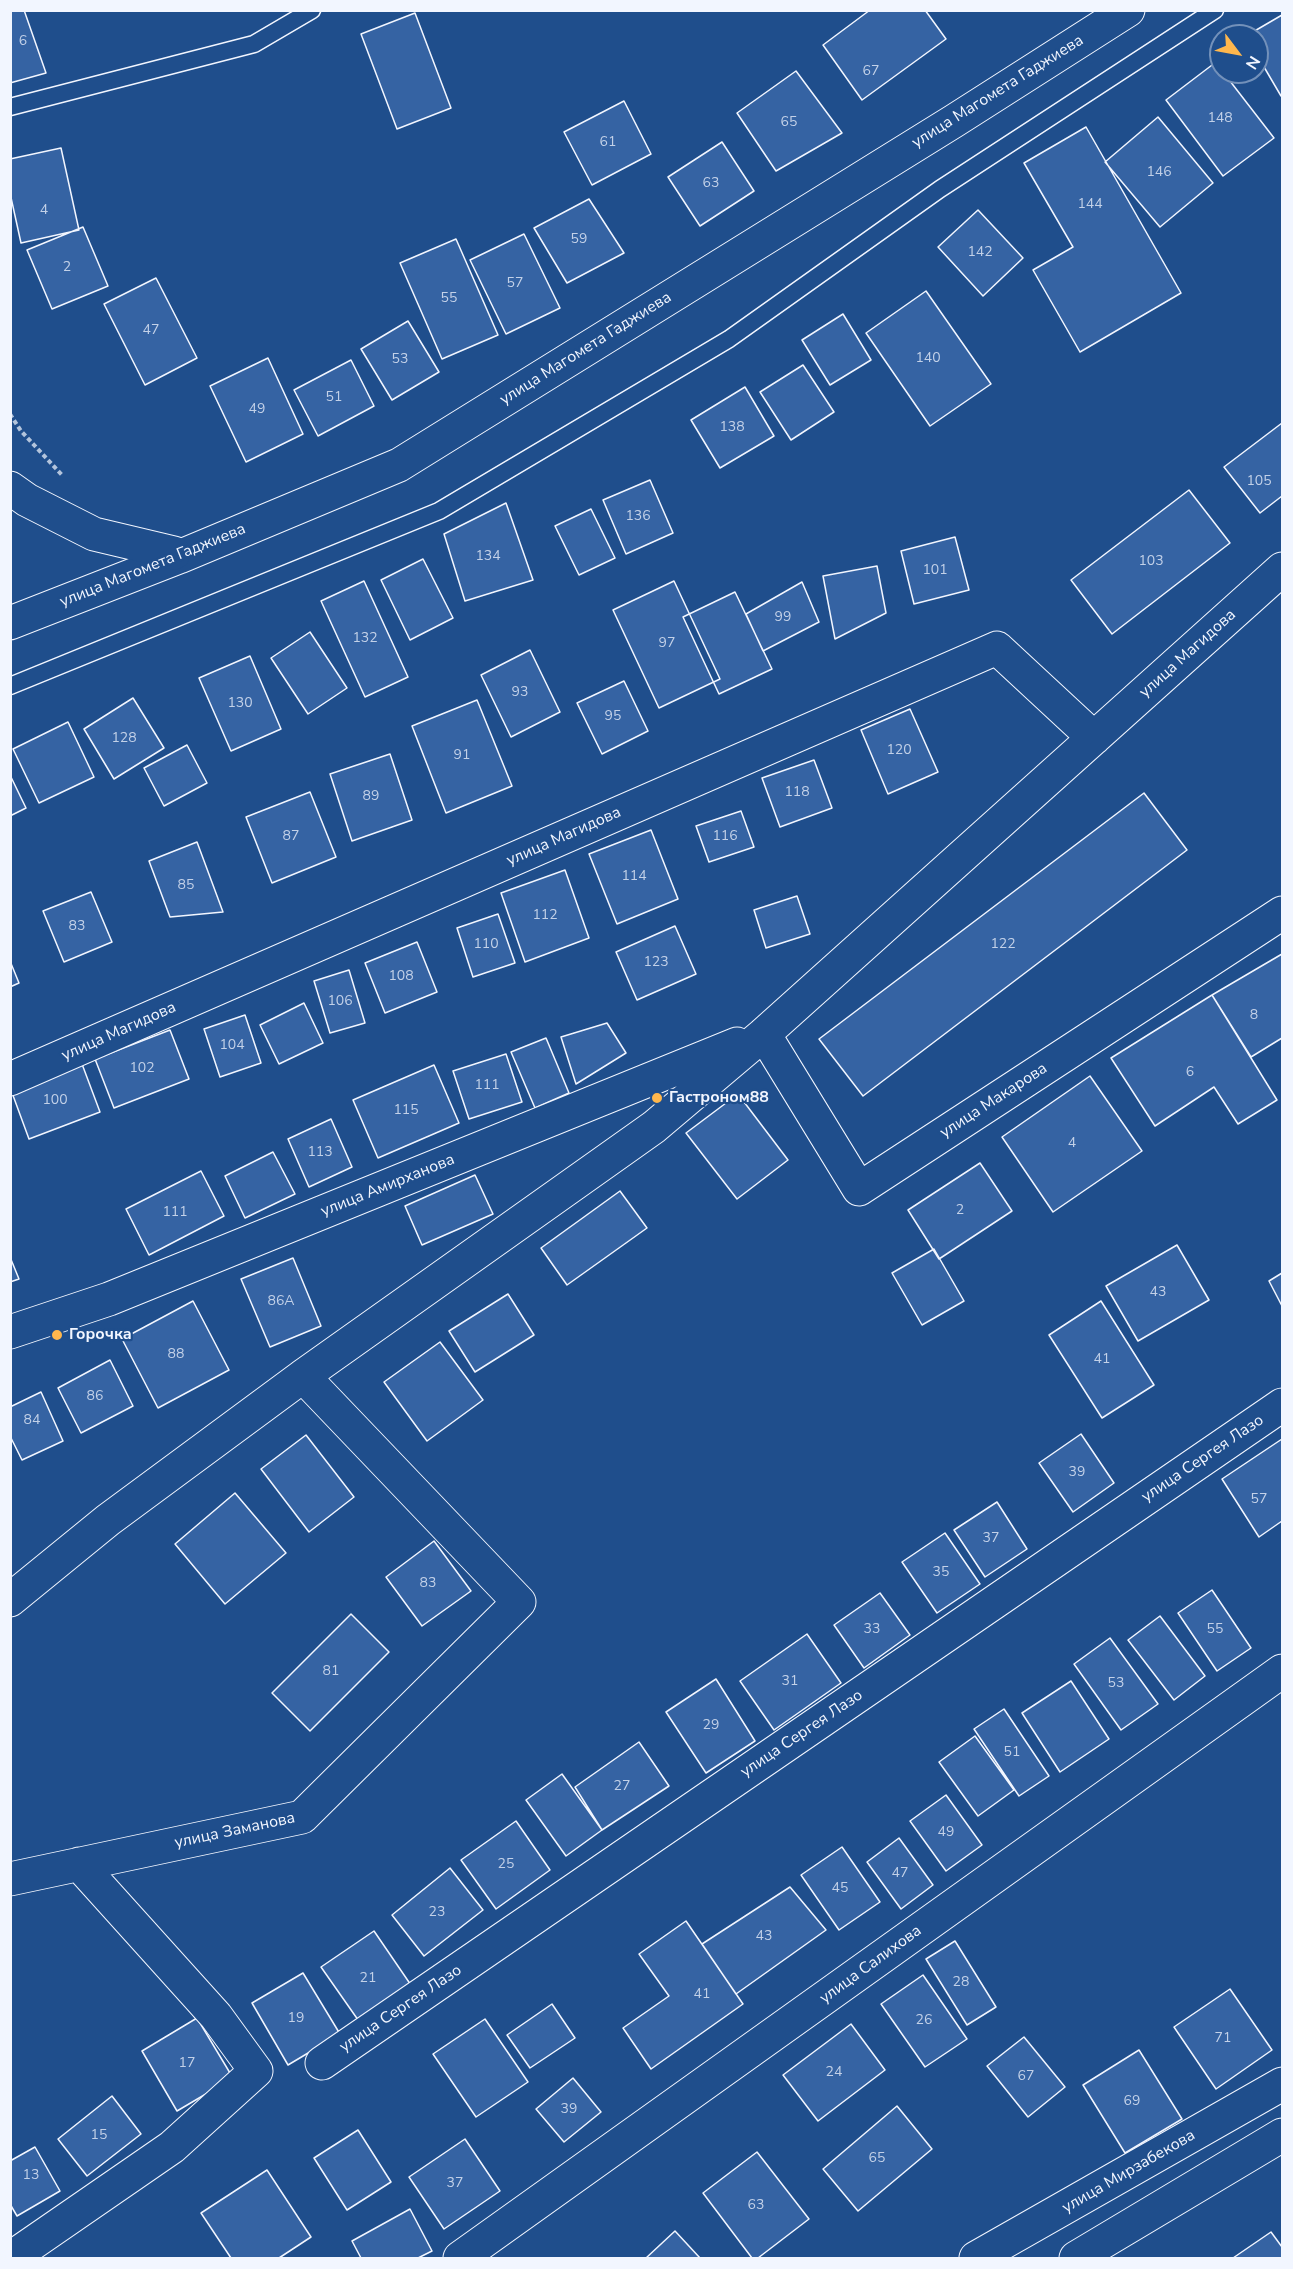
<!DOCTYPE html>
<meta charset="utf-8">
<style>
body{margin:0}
#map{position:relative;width:1293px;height:2269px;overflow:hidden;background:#1f4e8c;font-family:"Nunito Sans",sans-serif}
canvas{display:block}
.frame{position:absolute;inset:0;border:12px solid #f2f6ff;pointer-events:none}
.north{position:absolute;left:1209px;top:24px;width:60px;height:60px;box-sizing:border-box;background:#1f4e8c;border:2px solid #7391ba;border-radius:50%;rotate:122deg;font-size:16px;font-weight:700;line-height:24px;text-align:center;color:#f2f6ff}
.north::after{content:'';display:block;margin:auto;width:21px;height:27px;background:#ffb74d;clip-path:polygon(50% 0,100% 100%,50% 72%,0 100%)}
</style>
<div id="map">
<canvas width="1293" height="2269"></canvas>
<div class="frame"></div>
<div class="north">N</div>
</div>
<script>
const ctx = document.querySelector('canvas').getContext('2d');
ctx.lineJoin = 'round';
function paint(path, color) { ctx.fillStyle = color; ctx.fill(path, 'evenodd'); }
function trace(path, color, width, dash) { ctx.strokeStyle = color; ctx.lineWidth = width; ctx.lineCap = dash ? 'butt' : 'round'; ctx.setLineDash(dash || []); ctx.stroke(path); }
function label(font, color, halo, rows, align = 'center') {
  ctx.font = font + ' "Nunito Sans",sans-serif'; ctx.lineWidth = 4.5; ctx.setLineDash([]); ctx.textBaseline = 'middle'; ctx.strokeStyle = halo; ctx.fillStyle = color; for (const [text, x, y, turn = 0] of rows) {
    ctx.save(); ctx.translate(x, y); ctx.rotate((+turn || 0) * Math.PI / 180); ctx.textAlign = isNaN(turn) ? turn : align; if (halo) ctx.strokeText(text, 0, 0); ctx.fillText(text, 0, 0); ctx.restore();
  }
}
const building = new Path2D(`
 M10,10H24L46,73L10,83Z
 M870,10H925L946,39L862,100L823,45Z
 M415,13L451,108L397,129L361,34Z
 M1282,15V95L1281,96L1257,55V36H1246Z
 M1216,62L1221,72H1223L1274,138L1223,176L1166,100Z
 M796,71L842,133L776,171L737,113Z
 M624,101L651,154L592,185L564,132Z
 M1158,117L1213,183L1160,227L1105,162Z
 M1086,127L1181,293L1080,352L1033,270L1073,247L1024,163Z
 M722,142L754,191L700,226L668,177Z
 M61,148L79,230L21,243L10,193V159Z
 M589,199L624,253L567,283L534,228Z
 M978,210L1023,258L983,296L938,247Z
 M83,227L108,286L52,309L27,250Z
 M524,234L560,308L506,334L470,260Z
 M456,239L498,335L442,359L400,263Z
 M156,278L197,358L145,385L104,304Z
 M926,291L991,384L930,426L866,333Z
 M843,314L871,360L830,385L802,340Z
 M408,321L439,372L392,400L361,349Z
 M268,358L303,434L246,462L210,386Z
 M351,360L374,406L318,436L294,390Z
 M803,365L834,412L791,440L760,392Z
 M745,387L774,436L720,468L691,420Z
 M1282,423V496L1260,513L1224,467Z
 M650,480L673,533L626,554L603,500Z
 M1189,490L1230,543L1112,634L1071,580Z
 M506,503L533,580L465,601L444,534Z
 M591,509L615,558L579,575L555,526Z
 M955,537L969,590L914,604L901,551Z
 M423,559L453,618L410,640L381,580Z
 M877,566L886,613L835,639L823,576Z
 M364,581L408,677L365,697L321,601Z
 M674,581L720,679L659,708L613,610Z
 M802,582L819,622L763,651L746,614Z
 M735,592L772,669L719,694L683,617Z
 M310,632L347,688L308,714L271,658Z
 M530,650L560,712L511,737L481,675Z
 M250,656L281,729L231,751L199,678Z
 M624,681L648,731L602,754L577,703Z
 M133,698L164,748L114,779L84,729Z
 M477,700L512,786L446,813L412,726Z
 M910,709L938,772L888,794L861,730Z
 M68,722L94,777L39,803L13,749Z
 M187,745L207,783L164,806L144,768Z
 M390,754L412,820L352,841L330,774Z
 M814,760L832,808L780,827L762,778Z
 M10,775L26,808L10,816Z
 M310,792L336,857L272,883L246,817Z
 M1144,793L1187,850L863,1096L819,1039Z
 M741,811L754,847L709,862L696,826Z
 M651,830L678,899L617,924L589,854Z
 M197,842L223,912L170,917L149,861Z
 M565,870L589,938L525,962L501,893Z
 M91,892L112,942L64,962L43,911Z
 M797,896L810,934L766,948L754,910Z
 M498,914L515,963L473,977L457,928Z
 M675,926L696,974L637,1000L616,952Z
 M417,942L437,992L385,1013L365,963Z
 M1282,954V1038L1251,1057L1212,995Z
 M10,961L19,983L10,987Z
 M349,970L365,1023L330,1033L314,981Z
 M1212,995L1277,1100L1238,1124L1214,1087L1155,1126L1111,1058Z
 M304,1003L323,1043L279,1064L260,1025Z
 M245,1015L261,1063L220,1077L204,1029Z
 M607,1023L626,1053L576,1084L561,1037Z
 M170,1030L189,1079L114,1108L95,1059Z
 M546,1038L569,1093L535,1108L511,1052Z
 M506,1054L522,1102L469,1119L453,1071Z
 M82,1064L100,1112L29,1139L11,1090Z
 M434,1065L459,1123L378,1158L353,1100Z
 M1090,1076L1142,1151L1053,1212L1002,1137Z
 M738,1094L788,1160L737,1199L686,1133Z
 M331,1119L352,1167L309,1187L288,1139Z
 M273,1152L295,1194L245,1218L225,1176Z
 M980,1163L1012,1211L939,1259L908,1210Z
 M201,1171L224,1216L149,1255L126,1209Z
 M475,1175L493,1214L422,1245L405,1206Z
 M620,1191L647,1228L567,1285L541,1248Z
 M1177,1245L1209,1300L1138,1341L1106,1286Z
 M934,1249L964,1301L922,1325L892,1273Z
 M10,1257L19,1279L10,1282Z
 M293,1258L321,1326L270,1347L241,1279Z
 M1282,1273V1306L1269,1281Z
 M508,1294L534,1335L475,1372L449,1331Z
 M193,1301L229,1370L158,1408L122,1339Z
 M1101,1301L1154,1385L1102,1418L1049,1335Z
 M440,1342L483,1400L427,1441L384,1382Z
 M110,1360L133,1406L81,1433L58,1388Z
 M41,1392L63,1441L22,1460L10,1436V1407Z
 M1081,1434L1114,1483L1073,1512L1039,1463Z
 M306,1435L354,1497L309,1532L261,1469Z
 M1282,1439V1521L1259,1537L1222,1479Z
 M235,1493L286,1553L225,1604L175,1544Z
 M997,1502L1027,1549L985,1577L954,1530Z
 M945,1533L980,1584L937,1613L902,1562Z
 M434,1541L471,1591L422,1626L386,1577Z
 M1212,1590L1251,1648L1217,1671L1178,1613Z
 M880,1593L910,1635L864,1668L834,1625Z
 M351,1614L389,1652L310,1731L272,1693Z
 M1160,1616L1205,1676L1174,1700L1128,1640Z
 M807,1634L841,1683L774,1730L740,1681Z
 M1110,1638L1158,1704L1121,1730L1074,1664Z
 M716,1679L755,1741L706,1773L666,1712Z
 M1071,1681L1109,1739L1060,1772L1022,1713Z
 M1004,1709L1049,1776L1019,1796L974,1729Z
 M975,1736L1014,1790L978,1816L939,1762Z
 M639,1742L669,1786L602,1830L575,1787Z
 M562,1774L602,1830L566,1856L526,1800Z
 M946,1795L982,1845L946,1871L910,1821Z
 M516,1821L550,1870L496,1909L461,1860Z
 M899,1838L933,1885L901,1909L867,1862Z
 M842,1847L880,1902L839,1930L801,1875Z
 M450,1868L483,1910L424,1956L392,1915Z
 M790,1887L826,1930L736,1994L702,1944Z
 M686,1921L743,2004L651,2069L623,2028L669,1996L639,1954Z
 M374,1931L415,1991L363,2027L321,1967Z
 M955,1941L996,2007L967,2025L926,1959Z
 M303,1973L340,2034L288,2065L252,2003Z
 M923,1975L967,2039L925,2067L881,2004Z
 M1230,1989L1272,2050L1216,2089L1174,2027Z
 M552,2004L575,2038L530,2068L507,2035Z
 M197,2018L233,2078L177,2111L142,2051Z
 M485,2019L528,2082L476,2117L433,2054Z
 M851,2024L885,2070L818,2121L783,2075Z
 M1024,2037L1065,2087L1028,2117L987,2066Z
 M1139,2050L1182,2119L1125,2153L1083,2085Z
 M573,2078L601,2112L564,2142L536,2109Z
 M112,2096L141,2134L87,2176L58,2139Z
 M897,2106L932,2149L858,2211L823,2169Z
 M358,2130L391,2182L347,2210L314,2158Z
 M465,2139L500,2191L444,2229L409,2177Z
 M35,2147L60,2191L17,2216L10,2204V2161Z
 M757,2152L809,2219L758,2258H752L703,2193Z
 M267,2170L311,2237L279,2258H231L201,2213Z
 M410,2209L432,2251L418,2258H361L352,2241Z
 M675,2231L700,2258H646Z
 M1271,2232L1282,2247V2258H1233Z`);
paint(building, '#3563a3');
trace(building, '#f2f6ff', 1.5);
const service = new Path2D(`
 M10,107L254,44L312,10
 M10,686L439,511L729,339L940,189L1215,10`);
const minor = new Path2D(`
 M764,1034L859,1189L1282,913
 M10,1079L997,648L1094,738
 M10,1332L109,1299L737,1044
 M10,1600L108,1520L303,1376
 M10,1879L302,1817L519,1602L303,1376L654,1127L764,1034L1282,569
 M322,2063L1282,1405
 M11,2258L172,2147L256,2071L216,2016L79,1864
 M460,2258L1282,1671`);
const secondary = new Path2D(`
 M10,623L179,557L399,465L954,121L1128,10`);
const primary = new Path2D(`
 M10,488L27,500L94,534L174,553
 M976,2258L1282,2084
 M1076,2258L1282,2135`);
trace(service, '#f2f6ff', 19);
trace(minor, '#f2f6ff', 35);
trace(secondary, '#f2f6ff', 35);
trace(primary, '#f2f6ff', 35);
trace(new Path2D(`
 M10,414L21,431L62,475`), '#b3c4dc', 4, [4.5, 3]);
trace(service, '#1f4e8c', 16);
trace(minor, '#1f4e8c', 33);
trace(secondary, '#1f4e8c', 33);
trace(primary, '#1f4e8c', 33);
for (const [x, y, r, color] of [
 [657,1098,6,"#ffb74d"],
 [57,1335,6,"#ffb74d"]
]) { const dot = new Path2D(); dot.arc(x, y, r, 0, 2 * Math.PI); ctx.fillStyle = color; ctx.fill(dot); trace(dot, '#1f4e8c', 2); }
label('14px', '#c3d1e8', null, [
 ["6",23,42],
 ["67",871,72],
 ["148",1220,119],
 ["65",789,123],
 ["61",608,143],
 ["146",1159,173],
 ["63",711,184],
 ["144",1090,205],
 ["4",44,211],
 ["59",579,240],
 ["142",980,253],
 ["2",67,268],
 ["57",515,284],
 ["55",449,299],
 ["47",151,331],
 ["140",928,359],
 ["53",400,360],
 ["51",334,398],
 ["49",257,410],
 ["138",732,428],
 ["105",1259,482],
 ["136",638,517],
 ["134",488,557],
 ["103",1151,562],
 ["101",935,571],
 ["99",783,618],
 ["132",365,639],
 ["97",667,644],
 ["93",520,693],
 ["130",240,704],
 ["95",613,717],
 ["128",124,739],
 ["120",899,751],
 ["91",462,756],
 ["118",797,793],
 ["89",371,797],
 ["87",291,837],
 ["116",725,837],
 ["114",634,877],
 ["85",186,886],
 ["112",545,916],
 ["83",77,927],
 ["110",486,945],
 ["122",1003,945],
 ["123",656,963],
 ["108",401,977],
 ["106",340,1002],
 ["8",1254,1016],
 ["104",232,1046],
 ["102",142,1069],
 ["6",1190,1073],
 ["111",487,1086],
 ["100",55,1101],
 ["115",406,1111],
 ["4",1072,1144],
 ["113",320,1153],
 ["2",960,1211],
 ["111",175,1213],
 ["43",1158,1293],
 ["86А",281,1302],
 ["88",176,1355],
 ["41",1102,1360],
 ["86",95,1397],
 ["84",32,1421],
 ["39",1077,1473],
 ["57",1259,1500],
 ["37",991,1539],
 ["35",941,1573],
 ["83",428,1584],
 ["33",872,1630],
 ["55",1215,1630],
 ["81",331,1672],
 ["31",790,1682],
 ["53",1116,1684],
 ["29",711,1726],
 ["51",1012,1753],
 ["27",622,1787],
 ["49",946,1833],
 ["25",506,1865],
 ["47",900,1874],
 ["45",840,1889],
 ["23",437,1913],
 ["43",764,1937],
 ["21",368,1979],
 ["28",961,1983],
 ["41",702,1995],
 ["19",296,2019],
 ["26",924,2021],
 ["71",1223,2039],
 ["17",187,2064],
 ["24",834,2073],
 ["67",1026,2077],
 ["69",1132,2102],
 ["39",569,2110],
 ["15",99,2136],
 ["65",877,2159],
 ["13",31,2176],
 ["37",455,2184],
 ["63",756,2206]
]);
label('16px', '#f2f6ff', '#1f4e8c', [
 ["улица Магомета Гаджиева",998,92,-32],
 ["улица Магомета Гаджиева",586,349,-32],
 ["улица Магомета Гаджиева",153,566,-22],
 ["улица Магидова",1188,654,-42],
 ["улица Магидова",564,837,-24],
 ["улица Магидова",119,1032,-24],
 ["улица Макарова",994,1101,-33],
 ["улица Амирханова",388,1186,-22],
 ["улица Сергея Лазо",1203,1459,-34],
 ["улица Сергея Лазо",802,1734,-34],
 ["улица Заманова",235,1831,-12],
 ["улица Салихова",871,1965,-36],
 ["улица Сергея Лазо",401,2009,-34],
 ["улица Мирзабекова",1129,2172,-30]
]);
label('bold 16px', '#f2f6ff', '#1f4e8c', [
 ["Гастроном88",669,1098],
 ["Горочка",69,1335]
], 'left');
</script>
